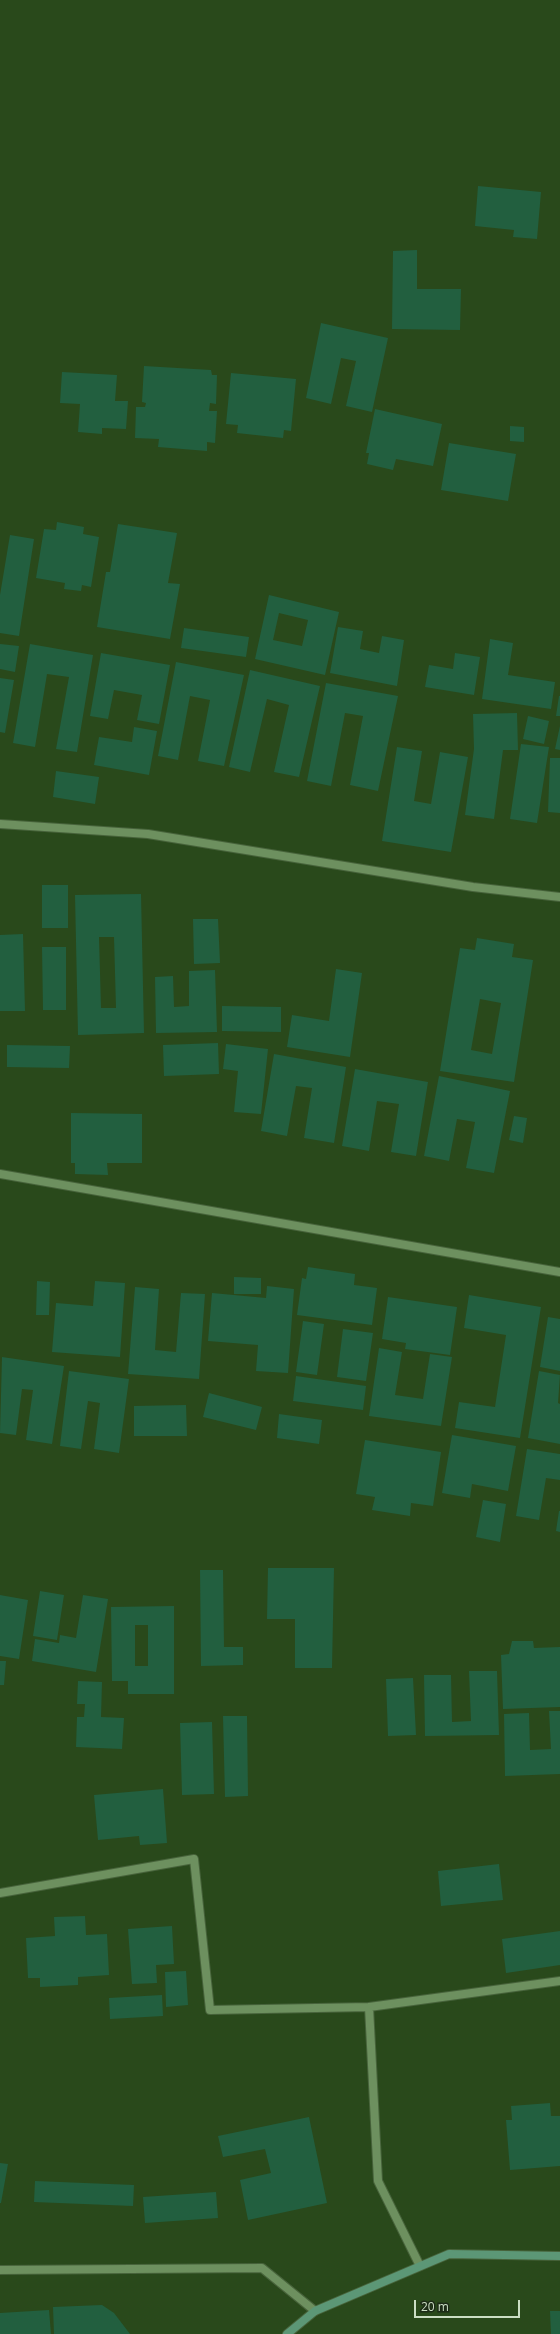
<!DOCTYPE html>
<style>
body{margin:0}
#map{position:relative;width:560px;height:2334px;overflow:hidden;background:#29491b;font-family:"Open Sans",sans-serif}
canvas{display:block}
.scale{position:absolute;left:414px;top:2300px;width:106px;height:18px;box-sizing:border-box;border:2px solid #cbdec4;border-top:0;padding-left:5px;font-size:12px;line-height:14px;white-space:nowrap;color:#cbdec4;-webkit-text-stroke:3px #1c2b17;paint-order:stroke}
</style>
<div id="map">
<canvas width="560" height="2334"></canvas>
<div class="scale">20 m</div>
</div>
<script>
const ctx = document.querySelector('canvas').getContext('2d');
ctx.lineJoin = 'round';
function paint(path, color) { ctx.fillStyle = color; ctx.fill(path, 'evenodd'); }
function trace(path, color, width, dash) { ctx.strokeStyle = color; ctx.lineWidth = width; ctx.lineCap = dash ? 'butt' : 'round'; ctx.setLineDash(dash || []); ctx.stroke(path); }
paint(new Path2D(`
 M478,186L541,192L537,239L513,237L514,230L475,226Z
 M417,250V289H461L460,330L392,329L393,251Z
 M321,323L388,338L372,412L346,406L356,361L341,358L331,404L306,398Z
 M144,366L211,370L212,375H217L216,404L210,403L209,411H217L215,443L207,442V451L158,447L159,439L135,438L136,407H145L146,403L142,402Z
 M62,372L117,375L115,401H128L126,429L102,428V434L78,432L80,404L60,403Z
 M231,373L296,379L291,431L284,430L283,438L237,433L238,425L226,424Z
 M375,409L442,424L433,466L396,459L393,470L367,464L369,453H366Z
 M510,426L524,427V442L510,441Z
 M449,443L516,454L508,501L441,490Z
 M57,522L84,527L83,534L99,537L91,587L82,585L81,591L64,589L65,583L36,578L44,529L56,530Z
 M118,524L177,533L168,583L180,584L170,639L97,627L106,572H110Z
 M10,535L34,539L19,636L0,633V595Z
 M269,595L339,612L325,675L255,659ZM279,613L308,620L302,646L273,640Z
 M338,627L363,631L360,649L379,653L382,636L404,640L397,686L330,673Z
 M184,628L249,637L246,657L181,648Z
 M490,639L513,643L508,675L555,682L551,709L482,699Z
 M0,644L19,646L15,672L0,669Z
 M30,644L93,655L77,752L56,749L69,677L47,674L35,747L13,743Z
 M101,653L170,665L159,724L137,720L142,695L114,690L108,719L90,716Z
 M455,653L480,657L474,695L425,687L429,665L453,669Z
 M176,662L244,675L224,766L198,761L210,700L190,696L178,760L158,756Z
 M250,670L320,686L299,777L274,772L289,705L267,699L250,772L229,767Z
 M0,678L14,680L5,733L0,732Z
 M326,683L398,696L378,791L350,785L363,716L345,713L331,786L307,781Z
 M559,696H560V716H556Z
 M517,713L518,750H503L494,819L465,815L474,749L473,714Z
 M528,716L549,721L544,744L523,739Z
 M560,726V750L555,749Z
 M134,727L157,731L149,775L94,765L99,737L132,742Z
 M521,744L549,747L537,823L510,819Z
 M397,747L422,751L414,801L431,804L440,752L468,757L451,852L382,841Z
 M550,758H560V813L548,812Z
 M56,771L99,777L95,804L53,797Z
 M42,885H68V928H42Z
 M141,894L144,1033L78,1035L75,895ZM99,937H114L116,1008H101Z
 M193,919H218L220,963L194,964Z
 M23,934L25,1011H0V935Z
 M477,938L514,944L512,957L533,960L514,1082L440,1071L460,948L475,950ZM480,999L501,1003L492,1054L471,1050Z
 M42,947H66V1010H43Z
 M336,969L362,973L350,1057L287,1047L292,1015L329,1021Z
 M215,970L217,1032L156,1033L155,977L173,976L174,1007L189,1006V971Z
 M222,1006L281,1007V1032L222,1031Z
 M218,1043L219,1074L164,1076L163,1045Z
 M226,1044L268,1049L261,1114L234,1112L238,1071L223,1069Z
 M7,1045L70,1046L69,1068L7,1067Z
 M274,1054L346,1067L334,1143L304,1138L312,1088L296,1086L287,1136L261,1131Z
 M355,1069L428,1082L416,1156L391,1152L399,1104L377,1101L369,1151L342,1146Z
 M439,1076L510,1091L494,1173L466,1168L475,1122L457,1119L449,1161L424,1156Z
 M71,1113L142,1114V1163H107L108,1175L75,1174V1163H71Z
 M514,1116L527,1118L523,1143L509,1140Z
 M308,1267L355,1274L354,1285L377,1288L372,1325L297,1315L302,1278L306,1279Z
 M234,1277L261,1278V1294H234Z
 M37,1281L50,1282L49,1315H36Z
 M95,1281L125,1283L120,1357L52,1352L56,1303L93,1306Z
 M267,1286L294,1289L288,1373L256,1371L258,1345L208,1341L212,1293L266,1298Z
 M135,1287L159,1289L155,1350L176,1352L181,1293L205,1294L199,1379L128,1374Z
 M469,1295L541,1307L520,1438L455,1428L459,1402L495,1407L506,1335L464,1328Z
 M388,1297L457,1307L450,1355L405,1349L406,1343L382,1339Z
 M548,1317L560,1319V1371L540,1367Z
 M303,1321L324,1324L317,1375L296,1372Z
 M343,1329L373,1333L366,1381L337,1377Z
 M379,1348L402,1352L395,1395L423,1399L430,1354L452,1357L441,1426L369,1416Z
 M2,1357L64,1366L52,1444L26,1440L33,1390L22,1389L16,1435L0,1433Z
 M69,1371L129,1379L119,1453L94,1449L100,1403L88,1401L81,1449L60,1446Z
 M539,1371L560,1375L558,1403L560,1404V1444L528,1438Z
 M296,1376L366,1386L363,1410L293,1401Z
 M209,1393L262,1407L256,1430L203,1417Z
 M186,1405L187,1436H134V1406Z
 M279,1414L322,1420L319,1444L277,1438Z
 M452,1435L516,1446L508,1491L472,1484L470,1498L442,1493Z
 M365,1440L441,1452L433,1506L411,1503L410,1516L372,1510L375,1497L356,1494Z
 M527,1449L560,1454V1480L546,1478L539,1520L516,1516Z
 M483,1500L506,1504L500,1542L476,1537Z
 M559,1511H560V1532L556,1531Z
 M268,1568H334L332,1668H295V1619H267Z
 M200,1570H223L224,1647H243V1665L201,1666Z
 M40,1591L64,1595L57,1640L33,1636Z
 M0,1595L28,1600L19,1659L0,1656Z
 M83,1595L108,1599L96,1672L32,1661L35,1639L59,1643L60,1635L76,1638Z
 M174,1606V1694H128V1681H112L111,1607ZM135,1625H148V1666H135Z
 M512,1641H533L534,1648L560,1647V1707L503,1709L501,1655L509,1654Z
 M0,1661H6L4,1685H0Z
 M469,1671H497L499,1735L425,1736L424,1675H451L452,1722L471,1721Z
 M413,1678L416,1735L388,1736L386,1679Z
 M78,1681L102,1682L101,1717L124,1718L122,1749L76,1747L77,1717H84L85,1704H77Z
 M549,1711H560V1774L505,1776L504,1714L529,1713L530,1750L551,1749Z
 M223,1716H247L248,1796L225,1797Z
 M212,1722L214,1794L182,1795L180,1723Z
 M163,1789L167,1843L140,1845L139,1836L98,1840L94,1795Z
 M499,1864L503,1900L441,1906L438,1871Z
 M85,1916L86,1935L107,1934L109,1975L78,1977V1985L40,1987V1978H28L26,1938L55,1936L54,1917Z
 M172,1926L174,1964L156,1965L157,1983L132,1984L128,1929Z
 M560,1931V1965L506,1973L502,1939Z
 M186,1971L188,2005L166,2007L165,1972Z
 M162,1995L163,2016L110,2019L109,1998Z
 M550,2103L551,2116H560V2166L510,2170L506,2120H512L511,2106Z
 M309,2117L327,2203L248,2220L240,2180L271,2173L265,2149L223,2157L218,2136Z
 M0,2163L8,2164L1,2203H0Z
 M35,2181L134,2185L133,2206L34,2202Z
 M216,2192L218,2218L145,2223L143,2197Z
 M102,2305L114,2313L130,2334H54L53,2307Z
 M49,2310L51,2334H0V2313Z
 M550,2311H560V2334H551Z`), '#225f3f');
const street = new Path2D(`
 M0,824L148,834L473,887L560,897
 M0,1174L560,1272
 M0,1893L194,1859L210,2010L369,2007L378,2181L420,2266
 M369,2007L560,1981
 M0,2270L262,2268L315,2311`);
const secondary = new Path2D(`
 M287,2334L315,2311L449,2254L560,2256`);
trace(street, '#47633b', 10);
trace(secondary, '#47633b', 10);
trace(street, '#6d905f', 8);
trace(secondary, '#5c9776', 8);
</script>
